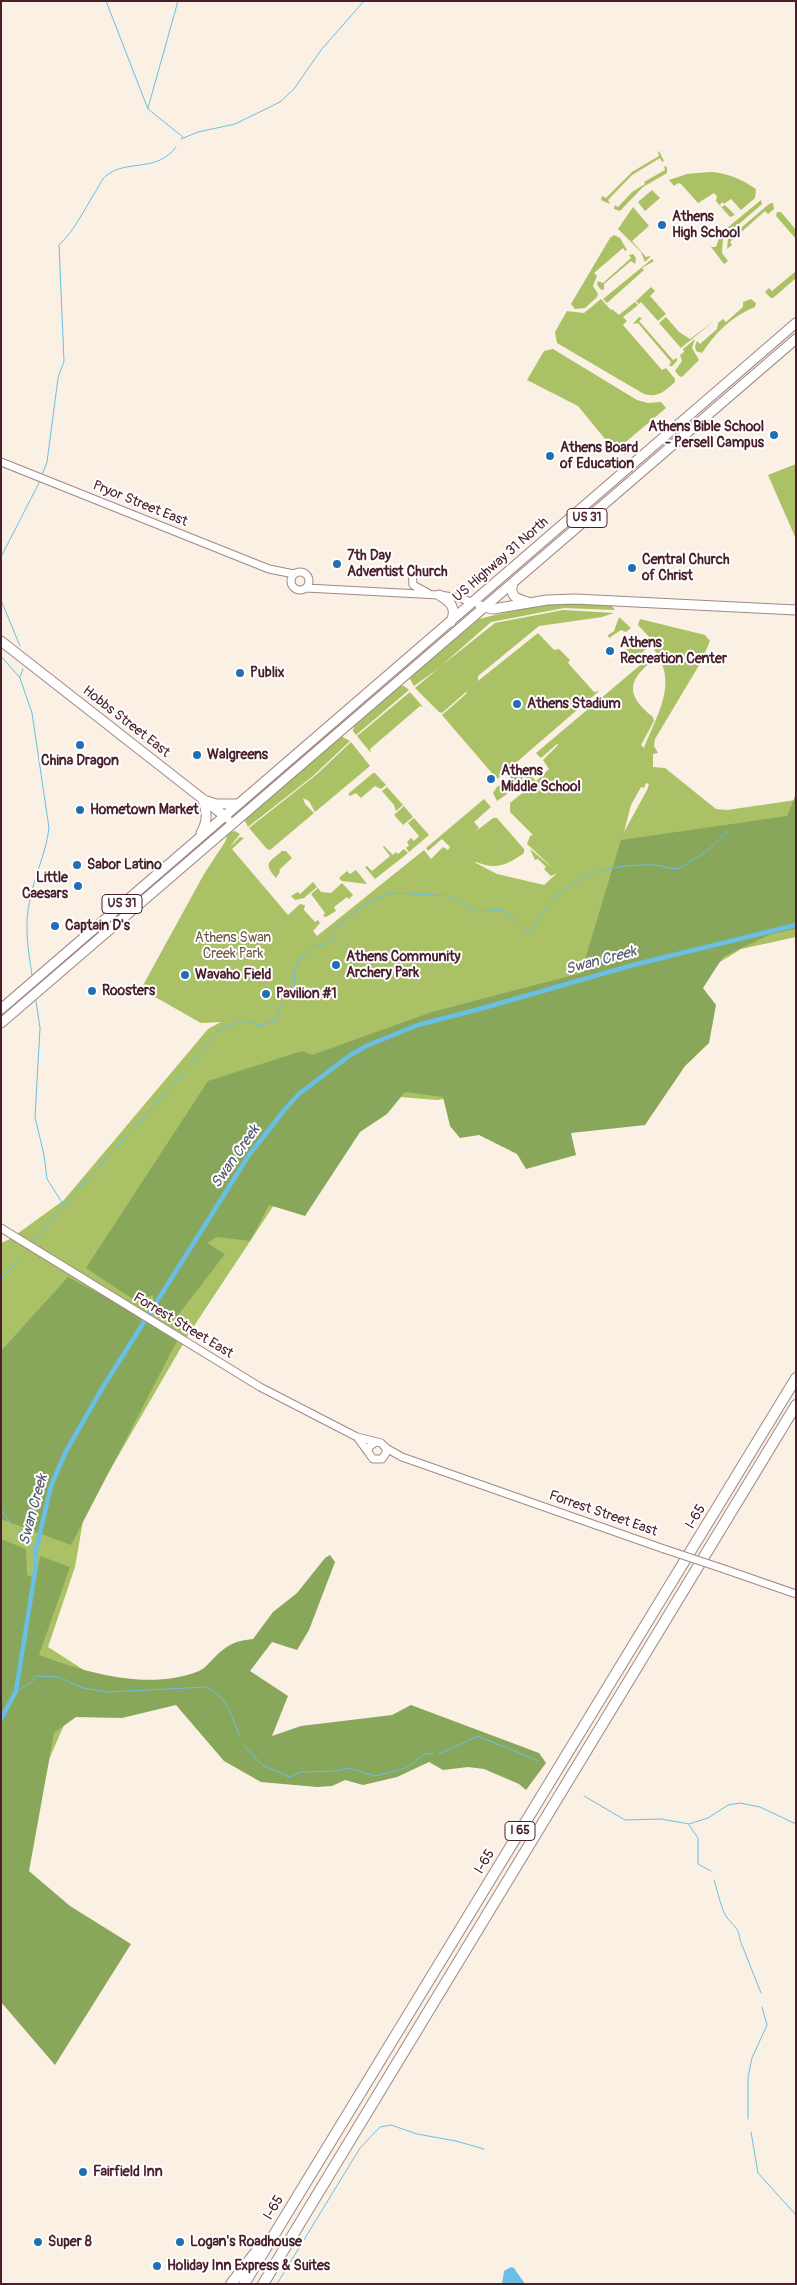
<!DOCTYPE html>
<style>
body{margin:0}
#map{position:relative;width:797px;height:2285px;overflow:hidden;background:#faf0e3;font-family:Pangolin,sans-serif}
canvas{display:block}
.frame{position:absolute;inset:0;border:2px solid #4a1f2b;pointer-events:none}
</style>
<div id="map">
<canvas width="797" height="2285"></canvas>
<div class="frame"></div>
</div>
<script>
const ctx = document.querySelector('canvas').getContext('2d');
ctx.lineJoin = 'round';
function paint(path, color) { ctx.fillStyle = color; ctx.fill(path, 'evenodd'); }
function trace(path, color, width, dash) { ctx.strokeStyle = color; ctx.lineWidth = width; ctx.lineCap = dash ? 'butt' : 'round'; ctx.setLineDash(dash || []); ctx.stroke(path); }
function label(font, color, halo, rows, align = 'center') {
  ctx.font = font + ' Pangolin,sans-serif'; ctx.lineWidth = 4; ctx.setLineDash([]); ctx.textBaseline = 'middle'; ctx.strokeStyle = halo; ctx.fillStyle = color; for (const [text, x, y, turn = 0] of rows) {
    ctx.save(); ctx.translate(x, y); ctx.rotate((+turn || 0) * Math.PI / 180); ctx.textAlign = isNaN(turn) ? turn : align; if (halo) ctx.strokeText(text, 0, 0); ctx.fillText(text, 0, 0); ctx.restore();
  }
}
paint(new Path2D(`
 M659,151L664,161L662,162L660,158L632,175L608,200L610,204L601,200L602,196L606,198L632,172L659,156L658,152Z
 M664,166L667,167V173L643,187L620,211L614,209L615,205L618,207L632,192L645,184L644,182L665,170Z
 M710,172C728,173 741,179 756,189L755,198L741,210L731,199L724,204L722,202L720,205L722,207L725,205L735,215L730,217L716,201L717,196L714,193L698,203L681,184L678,183L674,186L669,180L687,174Z
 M652,190L660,198L645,211L638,202Z
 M761,200L762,204L723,238L722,253L728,261L724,264L711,247H716L721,233Z
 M773,203L774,209L768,214L765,211L730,242L732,245L727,249L728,239L769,204Z
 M633,207L649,226L632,241L646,257L651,256L645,262L641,252L618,229Z
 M777,212H781L796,230V239L776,216Z
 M614,235L620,238L627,250L625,251L623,248L594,273L597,276L593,286L598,294L597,297L585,308L575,309L571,304L610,238Z
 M633,254L636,258L635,264L631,261L604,284V290L600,289L597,284L598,281L603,283L631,258L629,255Z
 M652,259L654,261L642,268L644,270L607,303L603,299Z
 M796,271V278L773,298H771L765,292L769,288L772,291Z
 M651,287L655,291L650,296L666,314L658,321L641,302L639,304L636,301Z
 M601,299L611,310L612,309L619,315L635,302L638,305L623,317L627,321L623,325L662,370L666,368L675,379V382C665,391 658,398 644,394L557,343L555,332L567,311L584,313Z
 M751,299L756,303L755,307C732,316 715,333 702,353L696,351L695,346L697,341L700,344L717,329L718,323L723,319L726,322L743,307V302Z
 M639,317L642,318L639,321L673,360L677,358V361L672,366H669L671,362L638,323L633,324Z
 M666,317L679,332L690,339L714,321L681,348L659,323Z
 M695,339L692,348L699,360L682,377L679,376L675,371L682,361L680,355L684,352L683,349Z
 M553,349L637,400L648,403L661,402L666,408L615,451L578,406L527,380L544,351Z
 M796,464V539L768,475Z
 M564,603L610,604L615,610L564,608L491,622L441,666L495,623L563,610L614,613L602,617L539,626L478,676V681L538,633L554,650L559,649L570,660L568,663L594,692L599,691L497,779L442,715L467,693L466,692L442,713L439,712L415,688L439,668L414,686L410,679L412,675L479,619L524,608Z
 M619,617L631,628L626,632L621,630L609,638L608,635L614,631Z
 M640,619L705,635L710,641L701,662L655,739L654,746L658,753L653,754V767L665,768L716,809L727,810L796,800V937L741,949L516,1089L437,1100L375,1095L319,1137L190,1332L84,1515L75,1567L48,1647L87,1672L1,1870V1243L10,1239L64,1200L208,1029L221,1022L201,1023L141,989L204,874L225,842L228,833L235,831L240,834L230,847L240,837L244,838L232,849L288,915L300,904L305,905L304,910L315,922L318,920L320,923L313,931L317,936L424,850L431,859L443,847L448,850L450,847L442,839L428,851L426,848L484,799L491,807L474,822L479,828L475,832L493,818H497L524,849V853C513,861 500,869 485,865C481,864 478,862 474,862L497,874L544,885L557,873L551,876L544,869L546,867L538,859L535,860L530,849L554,869L527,844L530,836L533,835L510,812V803L526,790L520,784L528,773L536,781L549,769L543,760L558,745L557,744L541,758L536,753L651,656L655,659C627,680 625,695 653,717L654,721L641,745L644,748C660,708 681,679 648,642L651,639L638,625ZM646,783L649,784L647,790L624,832L631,805L641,787L644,788Z
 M637,637L647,648L631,663L626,647Z
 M399,686H404L409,690L356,735L353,731L354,724Z
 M410,692L423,707L420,706L370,749L371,753L357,736Z
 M339,735L350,741L313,776L248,827L244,819Z
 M351,742L370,766L315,812L309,801L303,798L305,804L314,813L270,850L267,849L249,828L316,775Z
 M522,766L527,772L519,783L511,789L510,776Z
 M373,773H375L386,785L381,789L375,786L361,798L356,793L350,796L348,794Z
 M507,780V794L497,801L493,793L497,787Z
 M387,787L403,805L396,811L394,805L382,791Z
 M404,806L413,817L403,825L394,815Z
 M414,818L429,835L409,852L406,848L409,845L407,842L411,838L414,841L419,836L408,823Z
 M384,846L393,855L396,852L398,854L404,849L408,853L375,879L365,867L367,866L372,871L390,856L383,847Z
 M282,851H286L292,858L279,870L280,872L276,878C262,862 270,862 282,851Z
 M356,870L367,884L342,881L339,878L347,871L350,874Z
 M313,882L317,887L304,898L295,900L291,896L298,892L300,894Z
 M342,883L353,895L349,899L347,897L334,907L336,911L326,917L323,916L325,913L311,894L318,888L321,892L331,893Z`), '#abc166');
paint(new Path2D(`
 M796,794V929L771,934L723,957L703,988L716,1005L709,1043L685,1066L645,1125L571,1133L576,1155L526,1169L517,1154L479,1135L460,1138L450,1126L443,1097L405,1092L387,1114L360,1132L305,1216L269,1205L250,1241L217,1237L207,1243L225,1254L175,1319L155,1312L153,1295L136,1301L86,1268L208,1081L302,1051L312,1055L432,1012L581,973L621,840L787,816Z
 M68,1277L115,1302L177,1341L71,1545L1,1519V1351Z
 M1,1539L26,1549L27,1575L36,1578L40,1556L70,1567L39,1655C87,1673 149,1691 199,1671C204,1669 208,1664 211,1661C226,1646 232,1641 253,1639L273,1612L297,1593L325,1558L330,1555L335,1562L309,1630L297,1650L272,1642L250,1671L288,1696L272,1736L301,1726L392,1715L411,1705L539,1753L546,1763L526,1790L519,1784L484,1769L468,1767L443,1770L429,1762L397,1777L363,1785L345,1780L332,1786L317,1787L261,1782L224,1761L176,1705L122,1718L76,1717L54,1733L29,1871L70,1906L131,1944L55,2065L1,2002Z`), '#88a75b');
paint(new Path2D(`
 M511,2267L514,2268L525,2284H502L504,2271Z`), '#6abfe7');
trace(new Path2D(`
 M106,1L148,109L183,137
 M148,108L178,1
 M181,139L198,132L235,124L280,102L294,89L321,50L364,1
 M42,475L47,462L58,378L64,361L59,245C74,231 83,212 94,194C98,189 101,179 107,175C128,159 157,173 176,147
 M1,557L40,481
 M1,600L20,646
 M1,656L20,678L32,713L49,828C46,853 35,874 30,899C24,925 28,949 32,975
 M20,677L23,669
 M36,1001L40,1028L35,1117L44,1155L47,1179L63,1204
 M33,1243L64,1205L197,1058L215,1033L222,1028L244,1021L260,1025L275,1022L281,1006L295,989L294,971L299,960L314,946L329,943L334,932L349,915L379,897L393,893L450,896L478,912L502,910C513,916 522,930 531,933C558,880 596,864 653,865C663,865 671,870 680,868C686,866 690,860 696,858C709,851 717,841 728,831
 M1,1278L29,1249
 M1,1510L11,1524L36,1550
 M16,1691L31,1683L36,1676L59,1677L83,1688L108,1692L206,1687C228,1696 232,1718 240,1737
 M244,1745L262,1765L290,1777L300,1772L337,1771L348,1768L375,1776L406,1768L425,1754L434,1753
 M439,1754L478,1736L538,1761
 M584,1796L625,1820L661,1819L689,1824L708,1818L728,1805L740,1803L760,1807L796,1824
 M689,1825L698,1838V1864L711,1871
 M714,1880C718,1892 721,1910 728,1919C735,1927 739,1929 740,1940L761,1993
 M748,2119V2077L752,2058L767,2025L762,2007
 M751,2132L758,2173L796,2215
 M277,2284L360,2148L380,2127L391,2125L417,2134L456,2141L484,2149`), '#6abfe7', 1);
trace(new Path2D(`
 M1,1719L16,1691L35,1572L36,1550L51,1486L66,1451L103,1387L249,1155L286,1108L300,1093L349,1056L366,1046L418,1025L487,1007L633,965L796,925`), '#6abfe7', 4.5);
const minor = new Path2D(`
 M1,462L269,569L294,574
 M412,570L413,585L428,593
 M291 581a9 9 0 1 1 18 0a9 9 0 1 1-18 0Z
 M306,588L439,595L461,598L473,603
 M1,1228L260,1387L357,1437L381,1443L386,1448L402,1457L664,1549
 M357,1437L368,1452
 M374,1443L369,1447L368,1452L373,1459H382L386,1453V1448
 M724,1569L796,1594`);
const major = new Path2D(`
 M513,583C509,596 516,599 528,602
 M439,595C451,602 457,608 451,622
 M480,606L493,609L547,600L575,599L796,610
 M1,641L227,818
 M207,801L216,804H238
 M201,833C208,821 207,813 203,800
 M1,1009L796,323
 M1,1023L796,339`);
const highway = new Path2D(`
 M231,2284L259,2248
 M244,2284L796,1378
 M263,2284L796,1405`);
trace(minor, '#a28887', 9);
trace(major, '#a28887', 11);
trace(highway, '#a28887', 12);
trace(minor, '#fff', 7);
trace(major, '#fff', 9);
trace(highway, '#fff', 10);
const minorBridge = new Path2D(`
 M664,1549L724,1569`);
trace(minorBridge, '#a28887', 9, []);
trace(minorBridge, '#fff', 7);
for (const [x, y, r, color] of [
 [662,225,5,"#1f6fb2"],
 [774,435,5,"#1f6fb2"],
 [550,456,5,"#1f6fb2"],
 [337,564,5,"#1f6fb2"],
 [632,568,5,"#1f6fb2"],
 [610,651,5,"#1f6fb2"],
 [240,673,5,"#1f6fb2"],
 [517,704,5,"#1f6fb2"],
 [80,745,5,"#1f6fb2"],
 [197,755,5,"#1f6fb2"],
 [491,779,5,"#1f6fb2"],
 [80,810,5,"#1f6fb2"],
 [77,865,5,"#1f6fb2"],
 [78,886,5,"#1f6fb2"],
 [55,926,5,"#1f6fb2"],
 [336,965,5,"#1f6fb2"],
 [185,975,5,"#1f6fb2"],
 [92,991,5,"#1f6fb2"],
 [266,994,5,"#1f6fb2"],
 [83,2172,5,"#1f6fb2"],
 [38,2242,5,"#1f6fb2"],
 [180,2242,5,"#1f6fb2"],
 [157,2266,5,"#1f6fb2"]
]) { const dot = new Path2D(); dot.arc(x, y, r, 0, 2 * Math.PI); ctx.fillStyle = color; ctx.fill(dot); trace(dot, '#fff', 2); }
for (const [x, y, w] of [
 [587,518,40],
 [122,904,40],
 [520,1831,30]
]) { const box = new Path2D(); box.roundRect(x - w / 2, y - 9.5, w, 19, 4); ctx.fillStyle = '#fff'; ctx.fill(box); trace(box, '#4a1f2b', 1); }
label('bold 12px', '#4a1f2b', null, [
 ["US 31",587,518],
 ["US 31",122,904],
 ["I 65",520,1831]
]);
label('bold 14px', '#4a1f2b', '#fff', [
 ["Athens",672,217],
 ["High School",672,233],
 ["Athens Bible School",764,427,"right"],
 ["- Persell Campus",764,443,"right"],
 ["Athens Board",560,448],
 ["of Education",560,464],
 ["7th Day",347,556],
 ["Adventist Church",347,572],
 ["Central Church",642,560],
 ["of Christ",642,576],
 ["Athens",620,643],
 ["Recreation Center",620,659],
 ["Publix",250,673],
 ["Athens Stadium",527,704],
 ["Walgreens",207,755],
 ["China Dragon",80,761,"center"],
 ["Athens",501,771],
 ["Middle School",501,787],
 ["Hometown Market",90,810],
 ["Sabor Latino",87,865],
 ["Little",68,878,"right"],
 ["Caesars",68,894,"right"],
 ["Captain D's",65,926],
 ["Athens Community",346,957],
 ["Archery Park",346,973],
 ["Wavaho Field",195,975],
 ["Roosters",102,991],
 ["Pavilion #1",276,994],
 ["Fairfield Inn",93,2172],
 ["Super 8",48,2242],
 ["Logan's Roadhouse",190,2242],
 ["Holiday Inn Express & Suites",167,2266]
], 'left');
label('14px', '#4a1f2b', '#fff', [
 ["Pryor Street East",140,504,22],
 ["US Highway 31 North",501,560,-41],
 ["Hobbs Street East",126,722,38],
 ["Forrest Street East",183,1326,31],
 ["Forrest Street East",603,1514,19],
 ["I-65",696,1517,-59],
 ["I-65",485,1862,-59],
 ["I-65",274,2208,-59]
]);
label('14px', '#6c5840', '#fff', [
 ["Athens Swan",233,938],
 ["Creek Park",233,954]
]);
label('italic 15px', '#55576d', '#fff', [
 ["Swan Creek",601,961,-15],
 ["Swan Creek",236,1157,-55],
 ["Swan Creek",34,1510,-75]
]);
</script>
